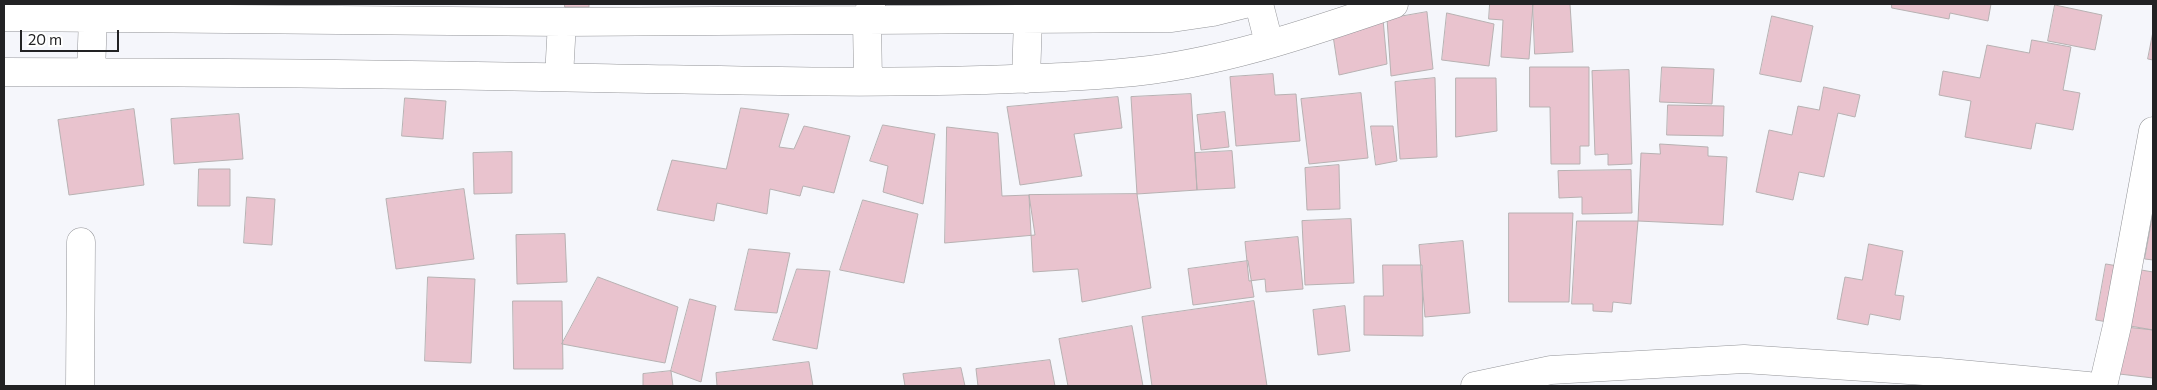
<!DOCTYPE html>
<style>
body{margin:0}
#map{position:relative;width:2157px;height:390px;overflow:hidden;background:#f5f6fb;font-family:Commissioner,sans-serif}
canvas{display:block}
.frame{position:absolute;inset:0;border:5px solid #222224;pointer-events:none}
.scale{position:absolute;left:20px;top:30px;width:99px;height:22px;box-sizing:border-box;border:2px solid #222224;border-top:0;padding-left:6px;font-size:15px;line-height:18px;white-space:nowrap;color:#222224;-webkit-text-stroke:4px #fff;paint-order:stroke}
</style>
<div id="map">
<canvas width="2157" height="390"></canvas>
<div class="frame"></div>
<div class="scale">20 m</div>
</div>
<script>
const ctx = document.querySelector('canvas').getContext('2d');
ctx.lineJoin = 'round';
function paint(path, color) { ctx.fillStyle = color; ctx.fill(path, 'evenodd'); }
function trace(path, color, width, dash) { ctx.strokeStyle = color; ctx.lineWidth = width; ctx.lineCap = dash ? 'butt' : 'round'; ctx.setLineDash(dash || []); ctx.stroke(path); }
const building = new Path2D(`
 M565,4H589V7H565Z
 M1038,4H1103L1037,10Z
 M1490,4H1533L1529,59L1501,57L1503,20L1489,19Z
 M1533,4H1570L1573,52L1535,54Z
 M1892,4H1991L1988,21L1950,13L1949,19L1892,8Z
 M2055,5L2102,15L2095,50L2048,41Z
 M1427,12L1433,69L1391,76L1387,19Z
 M1447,13L1494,24L1489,66L1442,60Z
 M1772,16L1813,26L1801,82L1760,74Z
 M1383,19L1387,64L1339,75L1332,29Z
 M2153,32V60L2148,59Z
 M2032,40L2071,47L2063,90L2080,93L2073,130L2036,123L2031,149L1965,137L1971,101L1939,95L1943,71L1980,78L1987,45L2029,53Z
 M1530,67H1589V146H1580V164H1551L1550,107H1530Z
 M1662,67L1714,69L1712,104L1660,102Z
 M1629,70L1632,164L1608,165V154L1595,155L1592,71Z
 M1273,74L1275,95L1296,94L1300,141L1236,146L1230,77Z
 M1435,78L1437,157L1400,159L1395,82Z
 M1456,78H1496L1497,131L1456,137Z
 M1824,87L1860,95L1855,117L1838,113L1824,177L1799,172L1793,200L1756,192L1769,130L1792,135L1798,106L1819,110Z
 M1361,93L1368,158L1309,164L1301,99Z
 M1191,94L1197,190L1137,194L1131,97Z
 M1118,97L1122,128L1074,134L1082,176L1020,185L1007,107Z
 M405,98L446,101L443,139L402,136Z
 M1668,105L1724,106L1723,136L1667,135Z
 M741,108L789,114L779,147L794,149L804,126L850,136L834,193L803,186L800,196L770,189L767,214L717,203L714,221L657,210L672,160L726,169Z
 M134,109L144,185L69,195L58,120Z
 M1225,112L1229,147L1201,150L1197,115Z
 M239,114L243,159L174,164L171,119Z
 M883,125L935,134L923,204L883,192L888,166L870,161Z
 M1371,126H1393L1397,161L1376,165Z
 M947,127L998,133L1002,196L1029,195L1035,235L945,243Z
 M1660,144L1708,147V156L1727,157L1723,225L1638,221L1641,153L1660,154Z
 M1232,151L1235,188L1197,190L1195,153Z
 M512,152V193L474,194L473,153Z
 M1339,165L1340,209L1307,210L1305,168Z
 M199,169H230V206H198Z
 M1631,170L1632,213L1582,214V197L1559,198L1558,171Z
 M464,189L474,259L396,269L386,199Z
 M1137,194L1151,288L1082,302L1078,269L1033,272L1029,195Z
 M247,197L275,199L272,245L244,243Z
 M863,200L918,214L904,283L840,270Z
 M1509,213H1573L1569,302H1509Z
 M2153,213V260L2145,259Z
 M1351,219L1354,283L1305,285L1302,221Z
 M1577,221H1638L1631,304L1613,302L1612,312L1593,311V304H1572Z
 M565,234L567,282L517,284L516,235Z
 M1298,237L1303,289L1266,292L1265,279L1249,281L1245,242Z
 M1463,241L1470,313L1425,317L1419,245Z
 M1869,244L1903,251L1895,295L1904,296L1900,320L1870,314L1868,325L1837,319L1845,277L1862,280Z
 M749,249L790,253L777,313L735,310Z
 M1248,261L1254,297L1193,305L1188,269Z
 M2106,264L2153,272V330L2096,320Z
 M1383,265H1422L1423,336L1364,335V296H1383Z
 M797,269L830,271L817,349L773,340Z
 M428,277L475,279L471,363L425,361Z
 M598,277L678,307L665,363L562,344Z
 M690,299L716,306L701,382L671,371Z
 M513,301H562L563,369H514Z
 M1254,301L1267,386H1152L1142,317Z
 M1345,306L1350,351L1318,355L1313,310Z
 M1132,326L1143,386H1068L1059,339Z
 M2117,326L2153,330V378L2111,373Z
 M1050,360L1055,386H978L976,369Z
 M809,362L813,386H717L716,373Z
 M961,368L965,386H905L903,374Z
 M671,371L673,386H643V374Z`);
paint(building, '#e9c3ce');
trace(building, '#b7b1b2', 1);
const minor = new Path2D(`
 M1259,4L1269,43
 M4,17L562,22L1172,18L1213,12L1245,4
 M4,72C201,72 398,74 594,78C723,80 852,84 981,80C1037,78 1094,77 1150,70C1233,59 1315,31 1394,4
 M91,72L93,17
 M559,77L562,22
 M1026,79L1028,19
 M868,81L867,21L871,4
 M80,386L81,242
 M1475,386L1551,370L1744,359L1939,372L2088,386
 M2103,386L2117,326L2153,131`);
trace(minor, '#949599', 29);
trace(minor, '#fff', 28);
</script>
